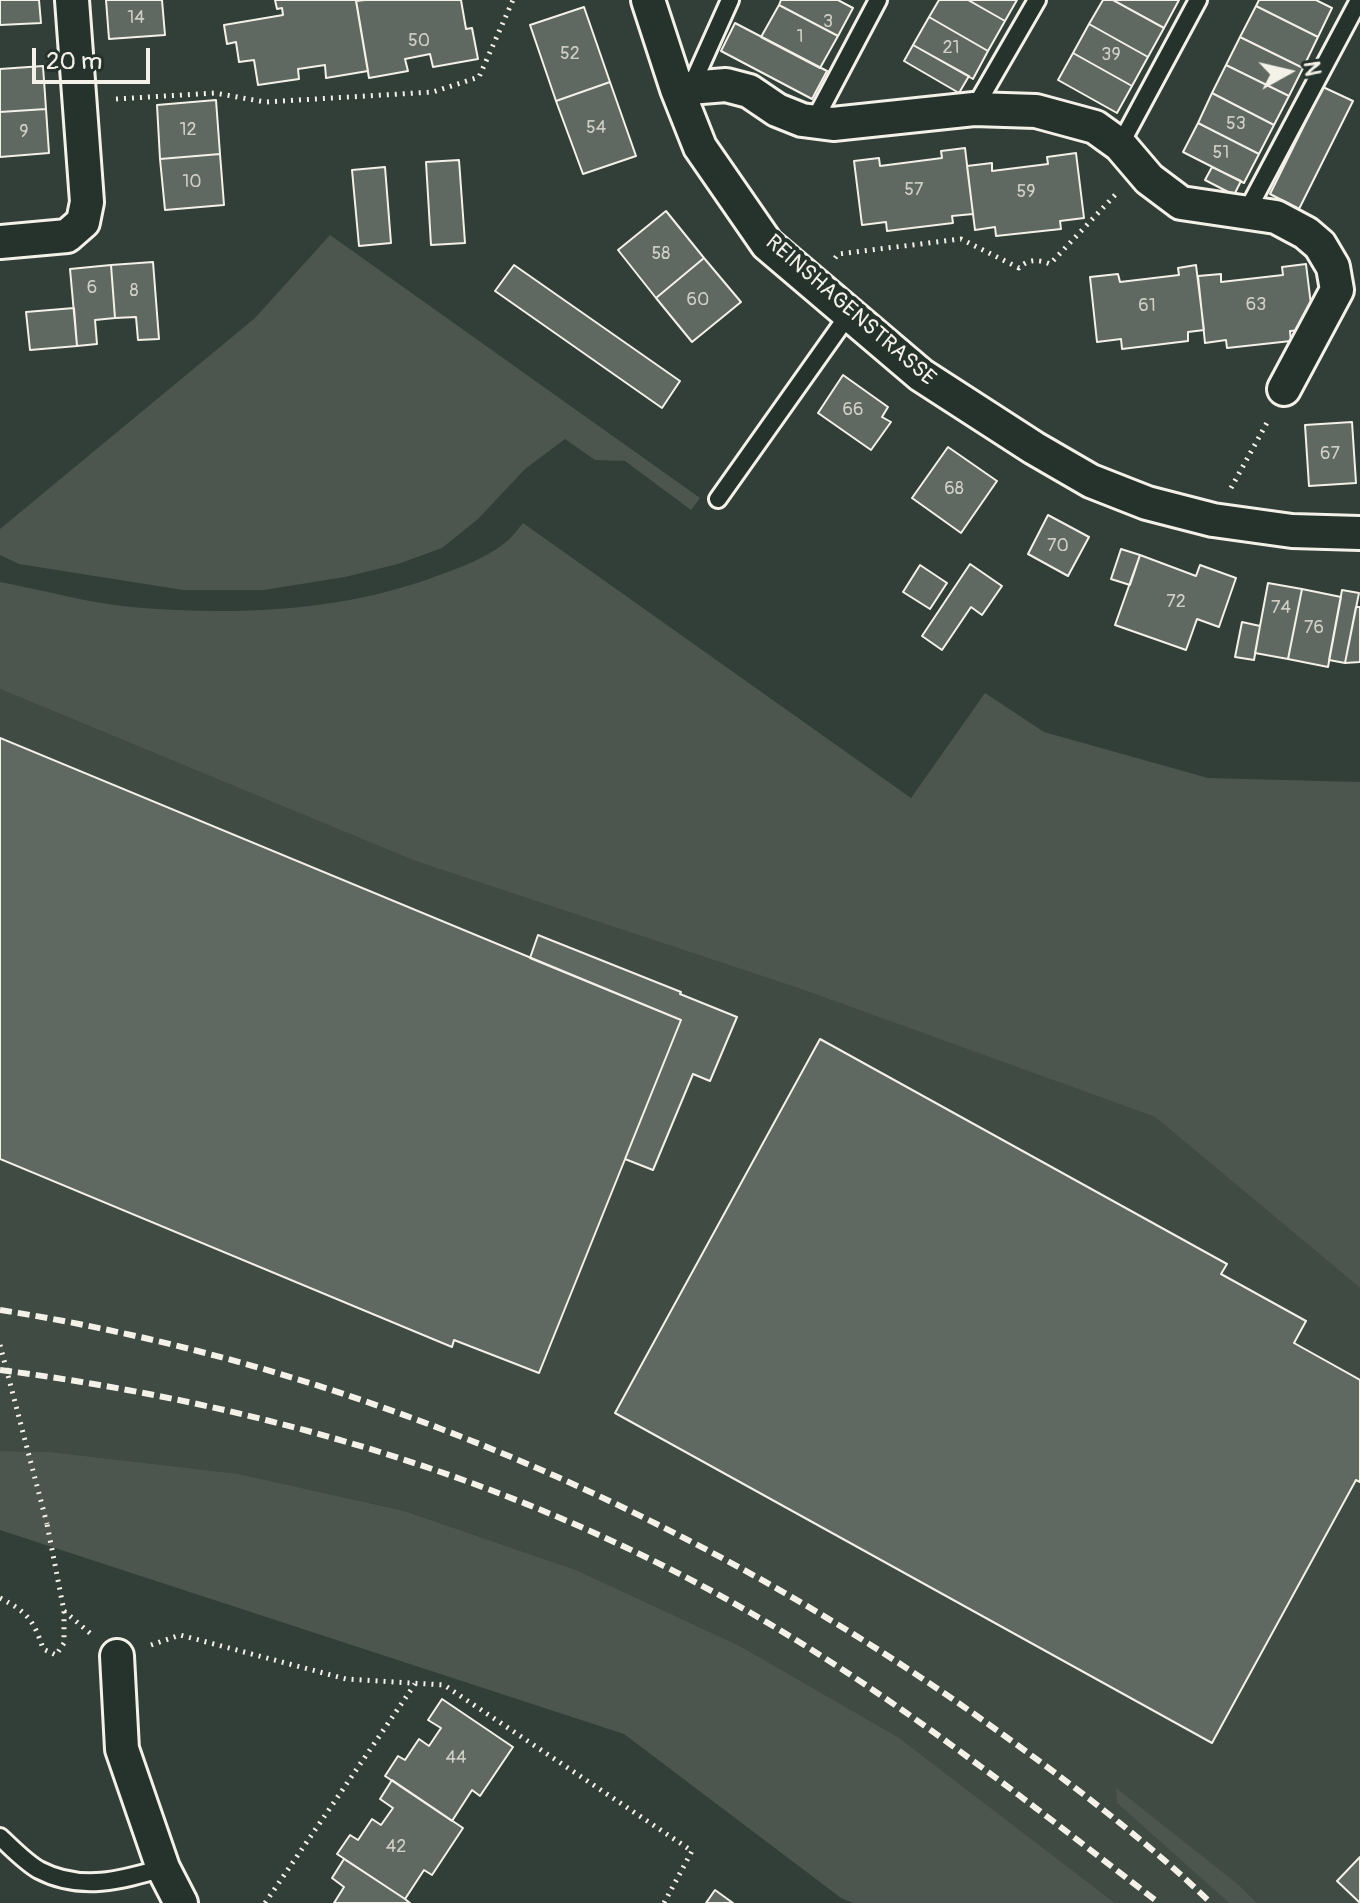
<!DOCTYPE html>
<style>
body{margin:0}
#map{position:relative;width:1360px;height:1903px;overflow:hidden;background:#323e38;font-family:Pangolin,sans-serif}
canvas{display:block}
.north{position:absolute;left:1248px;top:32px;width:80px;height:80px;-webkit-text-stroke:6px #26332d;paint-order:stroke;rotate:82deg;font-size:22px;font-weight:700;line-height:32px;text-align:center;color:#f4f1e8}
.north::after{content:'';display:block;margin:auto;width:28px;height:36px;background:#f4f1e8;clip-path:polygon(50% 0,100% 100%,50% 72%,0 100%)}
.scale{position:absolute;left:32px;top:48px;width:118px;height:36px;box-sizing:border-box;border:4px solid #f4f1e8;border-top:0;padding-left:10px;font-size:24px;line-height:28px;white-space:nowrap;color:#f4f1e8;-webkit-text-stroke:6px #26332d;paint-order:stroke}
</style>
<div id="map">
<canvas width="1360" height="1903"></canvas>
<div class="north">N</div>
<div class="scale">20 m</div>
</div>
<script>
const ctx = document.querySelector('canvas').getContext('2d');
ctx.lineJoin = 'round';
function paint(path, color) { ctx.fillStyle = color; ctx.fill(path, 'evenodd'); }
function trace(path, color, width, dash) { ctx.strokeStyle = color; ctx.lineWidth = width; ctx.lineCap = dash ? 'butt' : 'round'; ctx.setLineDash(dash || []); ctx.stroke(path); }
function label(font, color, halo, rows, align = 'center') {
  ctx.font = font + ' Pangolin,sans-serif'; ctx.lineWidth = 8; ctx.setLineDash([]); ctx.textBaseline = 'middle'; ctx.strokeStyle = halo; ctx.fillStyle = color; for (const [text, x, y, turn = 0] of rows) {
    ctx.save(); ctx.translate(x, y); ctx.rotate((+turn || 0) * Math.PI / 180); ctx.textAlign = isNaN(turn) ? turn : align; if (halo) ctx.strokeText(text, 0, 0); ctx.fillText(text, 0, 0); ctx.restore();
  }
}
paint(new Path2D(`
 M0,689L415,861L801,989L1155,1117L1360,1288V1903H1257L1240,1886L1117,1803L1229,1903H1115L898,1737L738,1645L576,1570L406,1511L239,1474L51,1452L0,1451Z`), '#404b44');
paint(new Path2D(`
 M330,235L700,498L691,510L625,461L595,460L565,439L525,469L478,519L442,548L398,564L345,577L264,590H183L19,564L0,555V529L255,318Z
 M523,523L911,798L985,693L1044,732L1208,778L1360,782V1288L1155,1117L801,989L415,861L0,689V582C43,590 88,603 131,607C236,616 344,612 442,574C462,567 485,558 502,545C510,540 517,530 523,523Z
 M0,1451L51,1452L239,1474L405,1511L576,1570L738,1645L898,1737L1115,1903H853L841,1898L624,1734L0,1530Z
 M1116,1788L1240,1886L1257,1903H1229L1117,1803Z`), '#4c564f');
const building = new Path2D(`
 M0,0H39L41,23L0,25Z
 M106,0H162L165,35L109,39Z
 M275,0H356L368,71L326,78L325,65L298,69L299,79L258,85L254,60L239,62L236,42L227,44L224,25L283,15L282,8L277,9Z
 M365,0H461L466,29L472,28L478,59L433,67L430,54L405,59L408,71L369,78L356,1Z
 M781,0H838L853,8L838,36L779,5Z
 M939,0H968L1005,21L988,51L929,17Z
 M968,0H1017L1005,21Z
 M1103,0H1113L1164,28L1148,57L1089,24Z
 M1113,0H1179L1164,28Z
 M1259,0H1316L1332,8L1318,37L1256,6Z
 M779,5L838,36L820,68L761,37Z
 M1256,6L1318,37L1303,68L1240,37Z
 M584,7L610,82L556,101L530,25Z
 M929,17L988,51L973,79L913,45Z
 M735,23L827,71L812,99L721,51Z
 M1089,24L1148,57L1132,86L1073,53Z
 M1240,37L1303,68L1289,96L1226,65Z
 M913,45L969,76L959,93L904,61Z
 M1073,53L1132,86L1117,113L1058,80Z
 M1226,65L1289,96L1274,125L1212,93Z
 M43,66L46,109L0,112V69Z
 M610,82L636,156L583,174L556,101Z
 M1323,87L1353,101L1299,209L1270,194Z
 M1212,93L1274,125L1259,154L1198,123Z
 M216,100L220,154L160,159L157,105Z
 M46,109L49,153L0,157V112Z
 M1198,123L1259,154L1244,183L1183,152Z
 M965,148L973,214L952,216L953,223L887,231L886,222L862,225L854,161L879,158L880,166L942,158L941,151Z
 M1076,153L1084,218L1060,221L1061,229L996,236L995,227L975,230L967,166L992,163V171L1048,164L1047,157Z
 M220,154L224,205L165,210L160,159Z
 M459,160L465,243L431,245L426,162Z
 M385,167L391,243L359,246L352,170Z
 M1212,167L1241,181L1234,195L1205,180Z
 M666,211L704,258L656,298L618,250Z
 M704,258L741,302L692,342L656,298Z
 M153,262L159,339L138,340L136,317L115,318L111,265Z
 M1306,264L1314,329L1290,331L1291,341L1227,348L1226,340L1205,343L1198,276L1221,274V282L1283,275L1282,267Z
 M111,265L115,318L95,320L97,344L77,346L70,269Z
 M514,265L680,381L662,408L495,291Z
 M1196,265L1204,330L1188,332V341L1122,349L1121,339L1097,342L1090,277L1118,274L1120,282L1179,275L1178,268Z
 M74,308L77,346L30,350L26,312Z
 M843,375L888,407L882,417L891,422L871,450L818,413Z
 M1352,422L1356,483L1309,486L1305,425Z
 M948,447L997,481L961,533L912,498Z
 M1048,515L1089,537L1068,576L1028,554Z
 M1121,549L1140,555L1130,585L1111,579Z
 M1140,555L1196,576L1200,565L1236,578L1219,627L1197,619L1186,650L1115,625Z
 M970,564L1002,586L982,615L971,607L942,650L922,636Z
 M920,565L947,583L930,609L903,592Z
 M1268,583L1302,589L1288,659L1255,653Z
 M1302,589L1341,597L1328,667L1288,659Z
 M1342,590L1359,593L1345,663L1329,660Z
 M1356,607H1360V662L1345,663Z
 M1242,622L1260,626L1254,660L1235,657Z
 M0,738L681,1020L539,1373L454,1340L452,1347L0,1159Z
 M538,935L681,992L680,994L737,1017L710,1081L693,1074L653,1170L625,1159L681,1020L530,958Z
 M820,1039L1227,1264L1221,1274L1306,1321L1294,1343L1360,1380V1482L1356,1480L1212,1743L615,1413Z
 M442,1699L513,1747L480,1796L472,1790L452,1821L385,1776L398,1756L405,1760L419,1739L429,1746L441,1728L428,1720Z
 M392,1780L463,1828L432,1875L424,1870L405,1899L337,1854L350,1835L358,1840L372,1819L381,1825L393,1808L380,1799Z
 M1360,1857V1903L1337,1881Z
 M344,1859L405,1899L410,1903H334L344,1887L332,1878Z
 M715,1890L733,1903H706Z`);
paint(building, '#5f6861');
trace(building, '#f4f1e8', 2);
const lane = new Path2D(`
 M691,87L730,0
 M974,109L1037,0
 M814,121L878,0
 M1120,145L1198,0
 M1247,211L1357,4
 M718,499L849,314
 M0,1837C12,1848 25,1862 39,1870C81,1892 122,1880 163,1868`);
const street = new Path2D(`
 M648,0L677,89L700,147L767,244L921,375L1034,448L1091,481L1147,503L1213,520L1292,531L1360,533
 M677,89L726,85L749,91L777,110L802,120L833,124L974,109L1036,111L1095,127L1120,145L1149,179L1181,203L1276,217L1306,233L1320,245L1333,267L1337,290L1284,389
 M0,242L67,236L83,222L87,202L72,0
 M117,1656L122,1749L163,1868L181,1903`);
trace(lane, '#f4f1e8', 22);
trace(street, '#f4f1e8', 38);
trace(new Path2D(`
 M116,99L215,93L265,102L433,92L479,77L513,0
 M835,258L838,254L961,239L1019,268C1028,259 1038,259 1050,264L1117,193
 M1231,488L1269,419
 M0,1598C27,1612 34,1620 43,1649L56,1655L64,1643V1611L47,1524
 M64,1611L91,1634
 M151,1645L180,1635L346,1679L444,1685L692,1851L664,1903
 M265,1903L415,1684`), '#f4f1e8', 5, [2, 6]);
trace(lane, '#26332d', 16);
trace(street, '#26332d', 32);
trace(new Path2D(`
 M0,1310C363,1367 713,1523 1009,1739C1078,1789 1149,1843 1211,1903
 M0,1370C262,1404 521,1480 751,1613C896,1697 1027,1801 1159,1903`), '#f4f1e8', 6, [12, 6]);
trace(new Path2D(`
 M0,1345L47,1524`), '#f4f1e8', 5, [2, 6]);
label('18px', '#cfcfc6', null, [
 ["14",136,18],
 ["3",828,22],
 ["1",800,37],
 ["50",419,41],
 ["21",951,48],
 ["52",570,54],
 ["39",1111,55],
 ["53",1236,124],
 ["54",596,128],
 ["12",188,130],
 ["9",24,132],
 ["51",1221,153],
 ["10",192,182],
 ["57",914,190],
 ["59",1026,192],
 ["58",661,254],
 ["6",92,288],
 ["8",134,291],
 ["60",698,300],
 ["63",1256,305],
 ["61",1147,306],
 ["66",853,410],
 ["67",1330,454],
 ["68",954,489],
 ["70",1058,546],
 ["72",1176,602],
 ["74",1281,608],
 ["76",1314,628],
 ["44",456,1758],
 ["42",396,1847]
]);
label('22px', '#f4f1e8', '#26332d', [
 ["REINSHAGENSTRASSE",850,311,41]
]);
</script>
